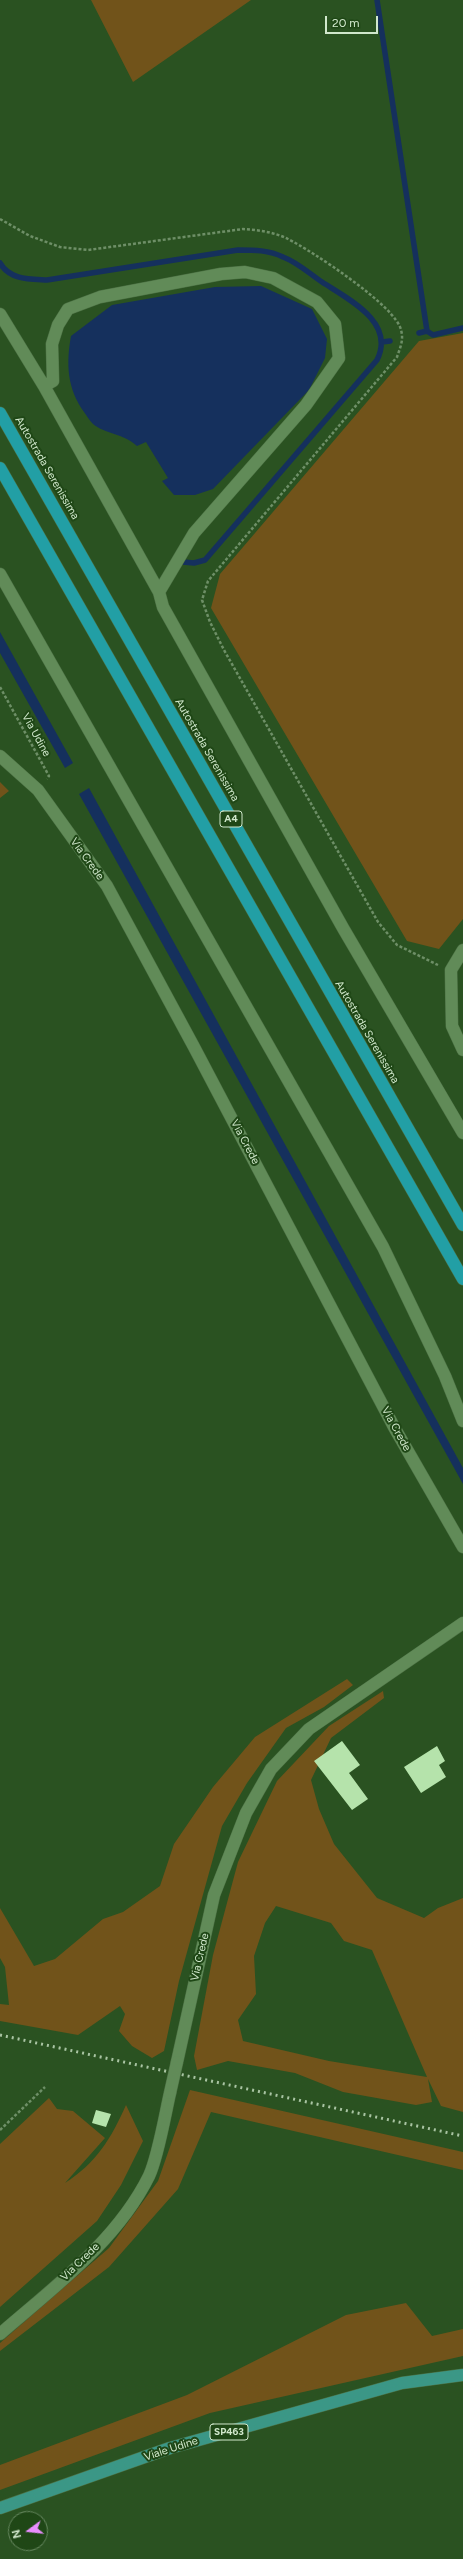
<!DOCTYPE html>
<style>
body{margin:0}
#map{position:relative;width:463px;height:2559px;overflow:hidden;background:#2a5221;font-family:Figtree,sans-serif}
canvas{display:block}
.north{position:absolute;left:8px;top:2511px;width:40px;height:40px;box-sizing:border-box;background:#1f4716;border:1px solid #66875f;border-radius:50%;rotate:255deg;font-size:11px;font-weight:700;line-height:16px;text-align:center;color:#d1e8cc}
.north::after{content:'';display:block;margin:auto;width:14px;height:18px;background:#e98dfe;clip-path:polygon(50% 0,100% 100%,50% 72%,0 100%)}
.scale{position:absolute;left:325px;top:16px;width:53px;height:18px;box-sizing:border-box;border:2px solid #d1e8cc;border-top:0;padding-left:5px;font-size:12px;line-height:14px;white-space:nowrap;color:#d1e8cc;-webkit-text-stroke:3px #1f4716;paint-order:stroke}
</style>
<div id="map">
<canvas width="463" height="2559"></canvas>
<div class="north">N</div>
<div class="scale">20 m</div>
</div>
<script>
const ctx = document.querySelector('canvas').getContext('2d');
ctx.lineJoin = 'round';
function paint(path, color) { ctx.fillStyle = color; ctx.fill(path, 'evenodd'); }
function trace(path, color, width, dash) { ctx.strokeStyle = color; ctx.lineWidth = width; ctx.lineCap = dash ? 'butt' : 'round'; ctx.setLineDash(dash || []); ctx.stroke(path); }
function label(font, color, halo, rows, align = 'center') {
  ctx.font = font + ' Figtree,sans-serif'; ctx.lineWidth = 4; ctx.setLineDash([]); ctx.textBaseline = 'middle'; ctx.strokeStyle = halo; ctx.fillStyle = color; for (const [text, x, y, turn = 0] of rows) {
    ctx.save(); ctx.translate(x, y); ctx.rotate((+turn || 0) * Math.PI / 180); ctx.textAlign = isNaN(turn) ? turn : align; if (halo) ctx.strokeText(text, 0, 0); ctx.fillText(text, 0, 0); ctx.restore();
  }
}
paint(new Path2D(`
 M91,0H251L133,82Z
 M463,333V919L439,949L407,941L211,608L220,574L419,341Z
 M0,782L9,791L0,798Z
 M347,1679L353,1685L324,1707L286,1728L247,1783L222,1826L179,1981L164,2051L152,2058L132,2046L119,2031L125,2014L120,2006L78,2035L0,2021V2004L9,2005L5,1967L0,1958V1908L34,1966L55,1959L103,1919L123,1912L160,1886L174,1844L213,1787L255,1737Z
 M383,1691L384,1698L331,1738L311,1780L319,1809L334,1844L377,1898L424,1918L438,1908L463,1898V2112L441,2106L428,2079L432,2102L416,2105L343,2092L295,2073L228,2061L197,2070L194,2056L213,1955L238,1862L277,1781L329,1726ZM276,1906L331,1923L344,1941L372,1950L427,2077L329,2061L243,2041L238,2020L256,1994L254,1956L265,1923Z
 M190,2090L463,2152V2170L211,2112L178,2189L109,2267L0,2351V2343L109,2248L158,2181Z
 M49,2098L57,2109L73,2111L105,2138L65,2183C96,2163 111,2139 126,2105L143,2141L121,2185L97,2221L0,2307V2144Z
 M406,2303L432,2336L463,2329V2356L210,2413L0,2490V2465L187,2395L346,2315Z`), '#71531a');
paint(new Path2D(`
 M261,286L312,309L327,339L325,358L309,390L213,489L195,495H174L162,481L168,478L146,442L137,446C123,433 105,434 93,424C90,421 87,416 84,412C67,388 66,364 71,336L112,305L215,287Z
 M0,632L73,763L65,768L0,653Z
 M89,788L463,1468V1484L79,794Z`), '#15305d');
trace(new Path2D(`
 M377,0L427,331L433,335L463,328
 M0,263C10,280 29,279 47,280L238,250C254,250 269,250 283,257C297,262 310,274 322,282C348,299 396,322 377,360L205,560L194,563L183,562
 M419,333L427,331
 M382,342L390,341`), '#15305d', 5.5);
paint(new Path2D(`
 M342,1741L360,1765L349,1773L368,1799L352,1810L314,1761Z
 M437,1746L445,1761L439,1765L446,1777L421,1793L404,1767Z
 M96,2110L111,2114L106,2127L92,2123Z`), '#b5e3ab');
const minor = new Path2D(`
 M0,314L44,386L53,381L52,344L58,325L68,309L100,297L221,274L245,272L273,278L317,302L335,324L339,358L306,405L194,533L159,592L163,607L343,928L463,1133
 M44,386L159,592
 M0,574L383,1247L445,1376L463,1421
 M0,756L38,790L107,886L194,1047L394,1427L463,1547
 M463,950L451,970L452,1026L463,1050
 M177,2062L214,1895L246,1813L271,1769L309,1729L463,1623
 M0,2334C54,2287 117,2241 149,2176C158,2157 165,2115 170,2093`);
const major = new Path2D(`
 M0,2508L170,2448L402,2383L463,2375`);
const highway = new Path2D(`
 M0,413L463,1225
 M0,468L463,1279`);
trace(minor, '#4c7044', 13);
trace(major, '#4c7044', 13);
trace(highway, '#4c7044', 13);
trace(new Path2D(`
 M0,219L30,236L60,247L88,250L243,229C258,230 274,232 288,239C312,251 396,306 401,330C404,340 400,348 397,357L208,581L202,600L210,622L224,650L378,922L397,945L438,965
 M0,687L49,776L47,779
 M0,2130L45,2087`), '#6e8f67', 2.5, [3, 2]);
trace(minor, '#618b58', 12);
trace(major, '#3b9786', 12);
trace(highway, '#229fa5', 12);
trace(new Path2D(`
 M0,2035L463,2136`), '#a9c4a3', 3, [2, 4]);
const minorBridge = new Path2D(`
 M170,2093L177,2062`);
trace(minorBridge, '#4c7044', 13, []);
trace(minorBridge, '#618b58', 12);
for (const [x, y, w] of [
 [231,819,22],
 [229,2432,38]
]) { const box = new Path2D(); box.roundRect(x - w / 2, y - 8, w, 16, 3); ctx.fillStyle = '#1f4716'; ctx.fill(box); trace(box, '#d1e8cc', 1); }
label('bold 10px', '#d1e8cc', null, [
 ["A4",231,819],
 ["SP463",229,2432]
]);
label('11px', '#d1e8cc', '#1f4716', [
 ["Autostrada Serenissima",47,468,60],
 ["Via Udine",36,735,61],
 ["Autostrada Serenissima",207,750,60],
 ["Via Crede",87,859,54],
 ["Autostrada Serenissima",367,1032,60],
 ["Via Crede",245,1142,62],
 ["Via Crede",396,1429,61],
 ["Via Crede",200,1957,-77],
 ["Via Crede",80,2262,-44],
 ["Viale Udine",171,2449,-18]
]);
</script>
